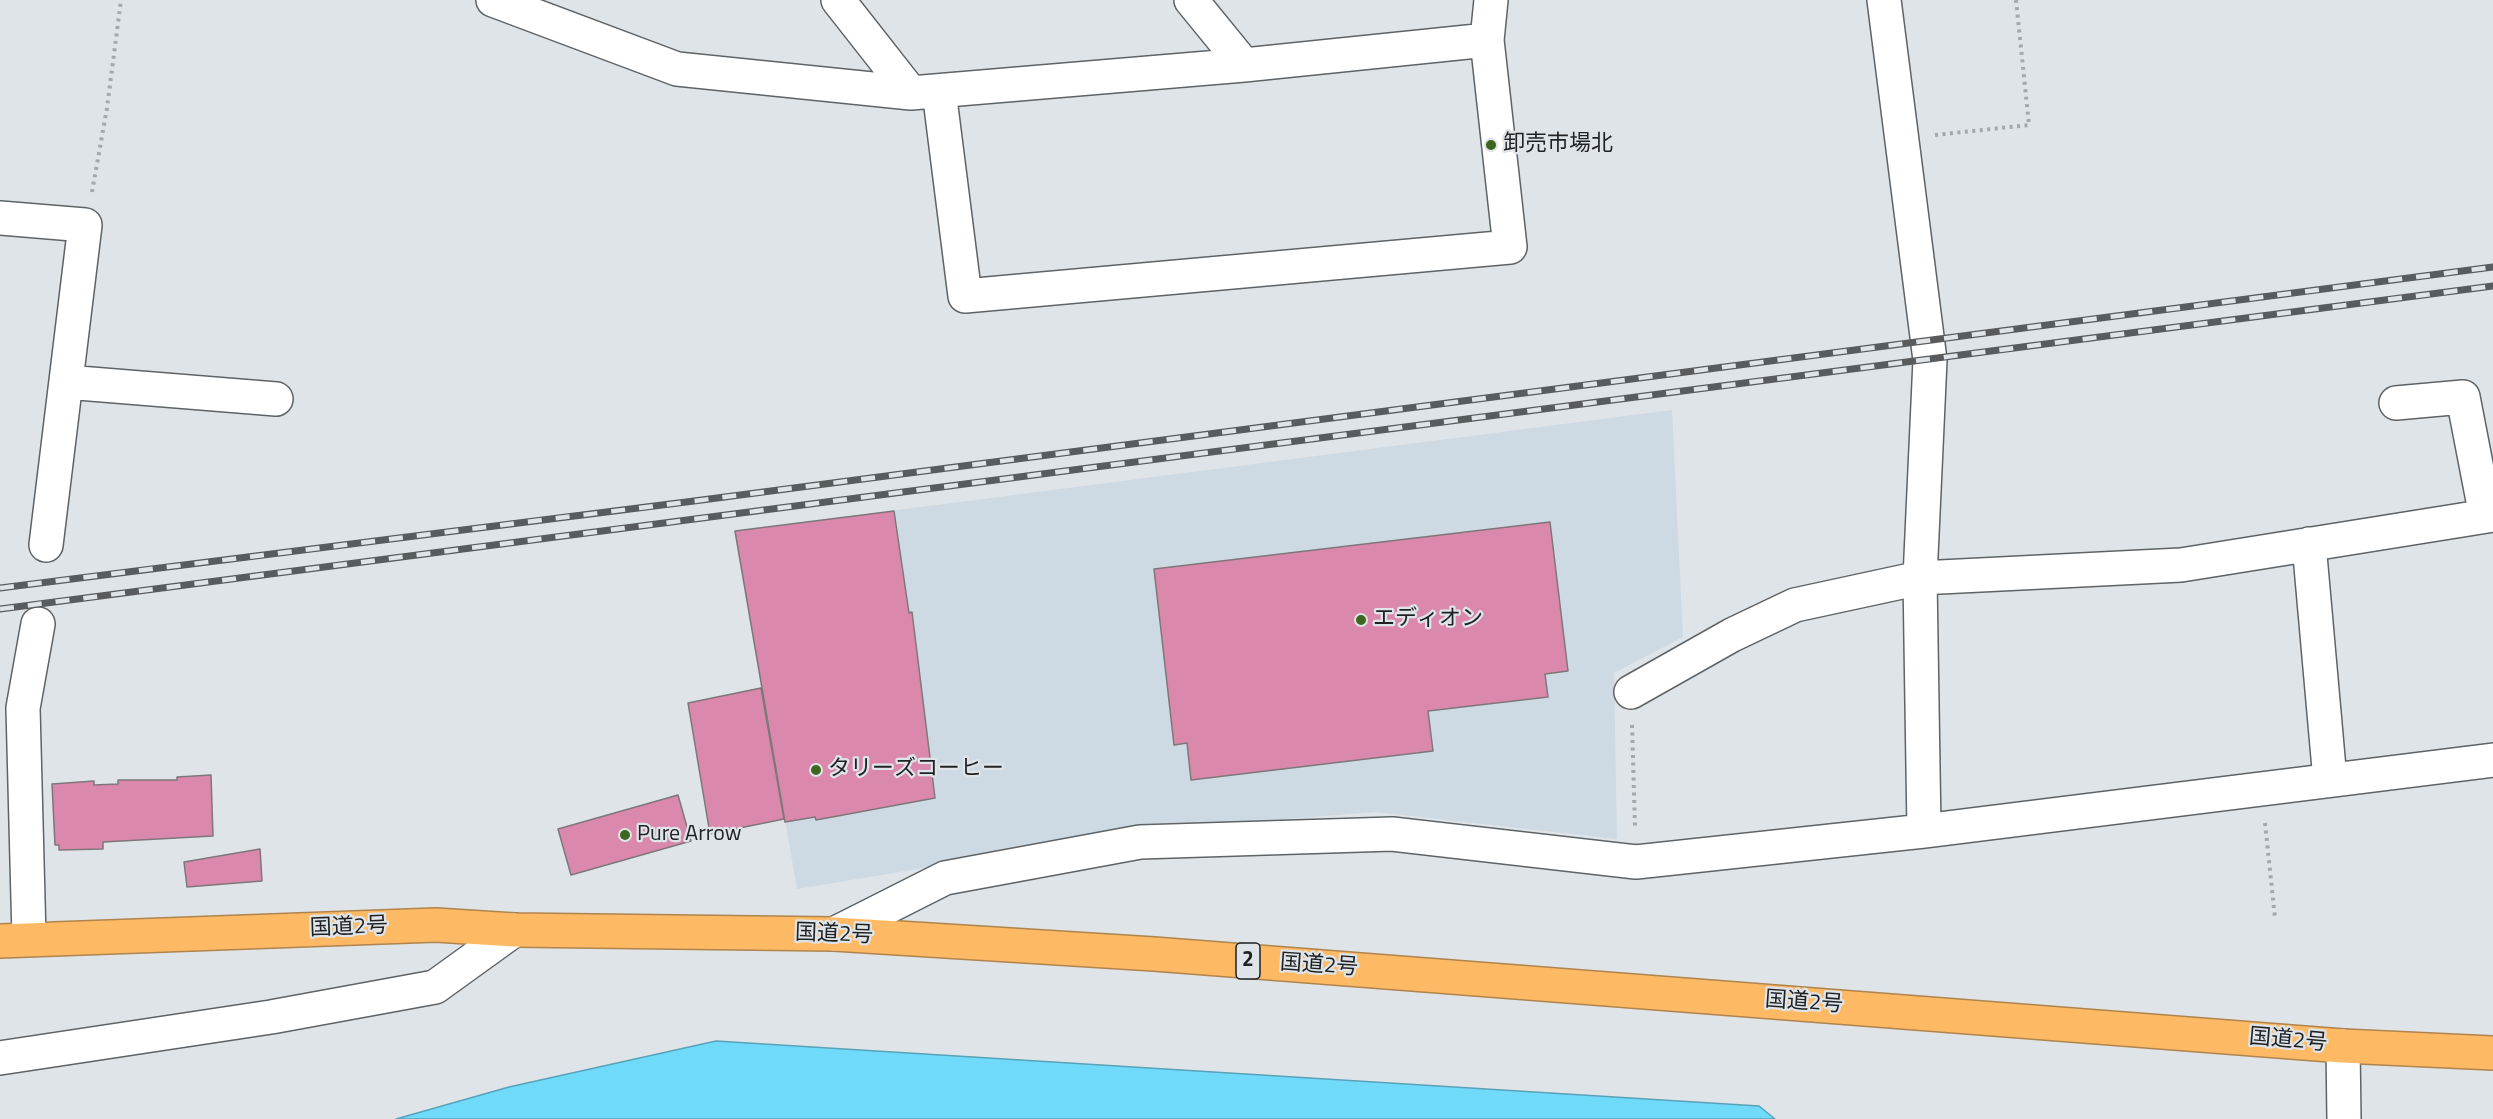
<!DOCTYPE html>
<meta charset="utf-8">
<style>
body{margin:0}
canvas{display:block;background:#dfe4e8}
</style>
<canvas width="2493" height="1119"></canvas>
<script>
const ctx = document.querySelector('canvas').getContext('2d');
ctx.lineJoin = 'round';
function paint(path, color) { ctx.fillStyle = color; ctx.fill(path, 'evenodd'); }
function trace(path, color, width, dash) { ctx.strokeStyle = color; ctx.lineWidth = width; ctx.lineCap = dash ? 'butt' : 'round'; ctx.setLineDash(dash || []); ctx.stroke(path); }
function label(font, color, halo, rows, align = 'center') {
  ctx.font = font + ' "Titillium Web","Noto Sans JP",sans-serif'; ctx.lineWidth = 4.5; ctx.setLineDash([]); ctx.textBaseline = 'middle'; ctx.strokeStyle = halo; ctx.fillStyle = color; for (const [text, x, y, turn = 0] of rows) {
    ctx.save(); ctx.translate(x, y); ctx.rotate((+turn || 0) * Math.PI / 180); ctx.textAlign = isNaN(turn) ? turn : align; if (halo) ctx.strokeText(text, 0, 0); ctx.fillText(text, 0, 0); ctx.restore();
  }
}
paint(new Path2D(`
 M1672,410L1683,637L1614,673L1617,839L1376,812L1158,829L797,889L735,531Z`), '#cedae3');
const water = new Path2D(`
 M716,1041L1759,1106L1775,1119H396L509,1087Z`);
paint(water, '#70dafa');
trace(water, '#58a2ba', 1.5);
const building = new Path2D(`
 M894,511L909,613L912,612L935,798L816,820L815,817L785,822L735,531Z
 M1550,522L1568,671L1545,674L1548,697L1428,711L1433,751L1191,780L1187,743L1174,745L1154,569Z
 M761,688L784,819L710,834L688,703Z
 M211,775L213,836L103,842V849L59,850V845H55L52,784L94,781V785L118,784V780H177V777Z
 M678,795L691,841L571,875L558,829Z
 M260,849L262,881L187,887L184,862Z`);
paint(building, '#da89ac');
trace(building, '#7e777a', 1.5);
const minor = new Path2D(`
 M493,0L677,69L911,93
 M838,0L911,93L1244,65L1487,40L1510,247L965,296L939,91
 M1191,0L1244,65
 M1884,0L1930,360L1920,578L1924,831
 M1487,40L1491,0
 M0,218L85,225L46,545
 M66,382L276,399
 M2396,403L2463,397L2486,516
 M2309,544L2330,780
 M1631,692L1732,635L1795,605L1920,578L2181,565L2493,515
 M834,934L945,878L1140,842L1392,834L1636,862L1924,831L2493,760
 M29,938L23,708L38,624
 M2343,1046L2344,1119
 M0,1058L271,1017L435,987L514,930`);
const highway = new Path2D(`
 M0,941L436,925L514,930L834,934L1154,954L2343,1046L2493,1053`);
trace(minor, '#5e6366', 36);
trace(highway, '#af844d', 36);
trace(new Path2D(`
 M1935,135L2029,125L2016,0
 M92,192L107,108L121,0
 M1632,725L1635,826
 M2265,823L2275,918`), '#a4a8ac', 4, [3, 4.5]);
trace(minor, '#fff', 33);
trace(highway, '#fdb963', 33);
const rail = new Path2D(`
 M0,588L694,501L2493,267
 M0,609L2493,286`);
trace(rail, '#595c5e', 7);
trace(rail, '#dfe4e8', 4.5, [14]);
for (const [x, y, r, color] of [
 [1491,145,6,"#3e6620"],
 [1361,620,6,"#3e6620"],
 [816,770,6,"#3e6620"],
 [625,835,6,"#3e6620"]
]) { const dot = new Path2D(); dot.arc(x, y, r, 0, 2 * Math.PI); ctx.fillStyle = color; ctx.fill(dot); trace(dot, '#dfe4e8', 2); }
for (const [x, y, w] of [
 [1248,961,24]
]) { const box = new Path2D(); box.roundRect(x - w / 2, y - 18, w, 36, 4.5); ctx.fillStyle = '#dfe4e8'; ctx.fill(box); trace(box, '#1f2123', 1.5); }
label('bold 21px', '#1f2123', null, [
 ["2",1248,961]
]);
label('22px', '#1f2123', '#dfe4e8', [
 ["卸売市場北",1503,145],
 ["エディオン",1373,620],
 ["タリーズコーヒー",828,770],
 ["Pure Arrow",637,835]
], 'left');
label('22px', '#1f2123', '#dfe4e8', [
 ["国道2号",349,928,-2],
 ["国道2号",834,935,2],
 ["国道2号",1319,966,4],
 ["国道2号",1804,1003,4],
 ["国道2号",2288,1041,5]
]);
</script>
